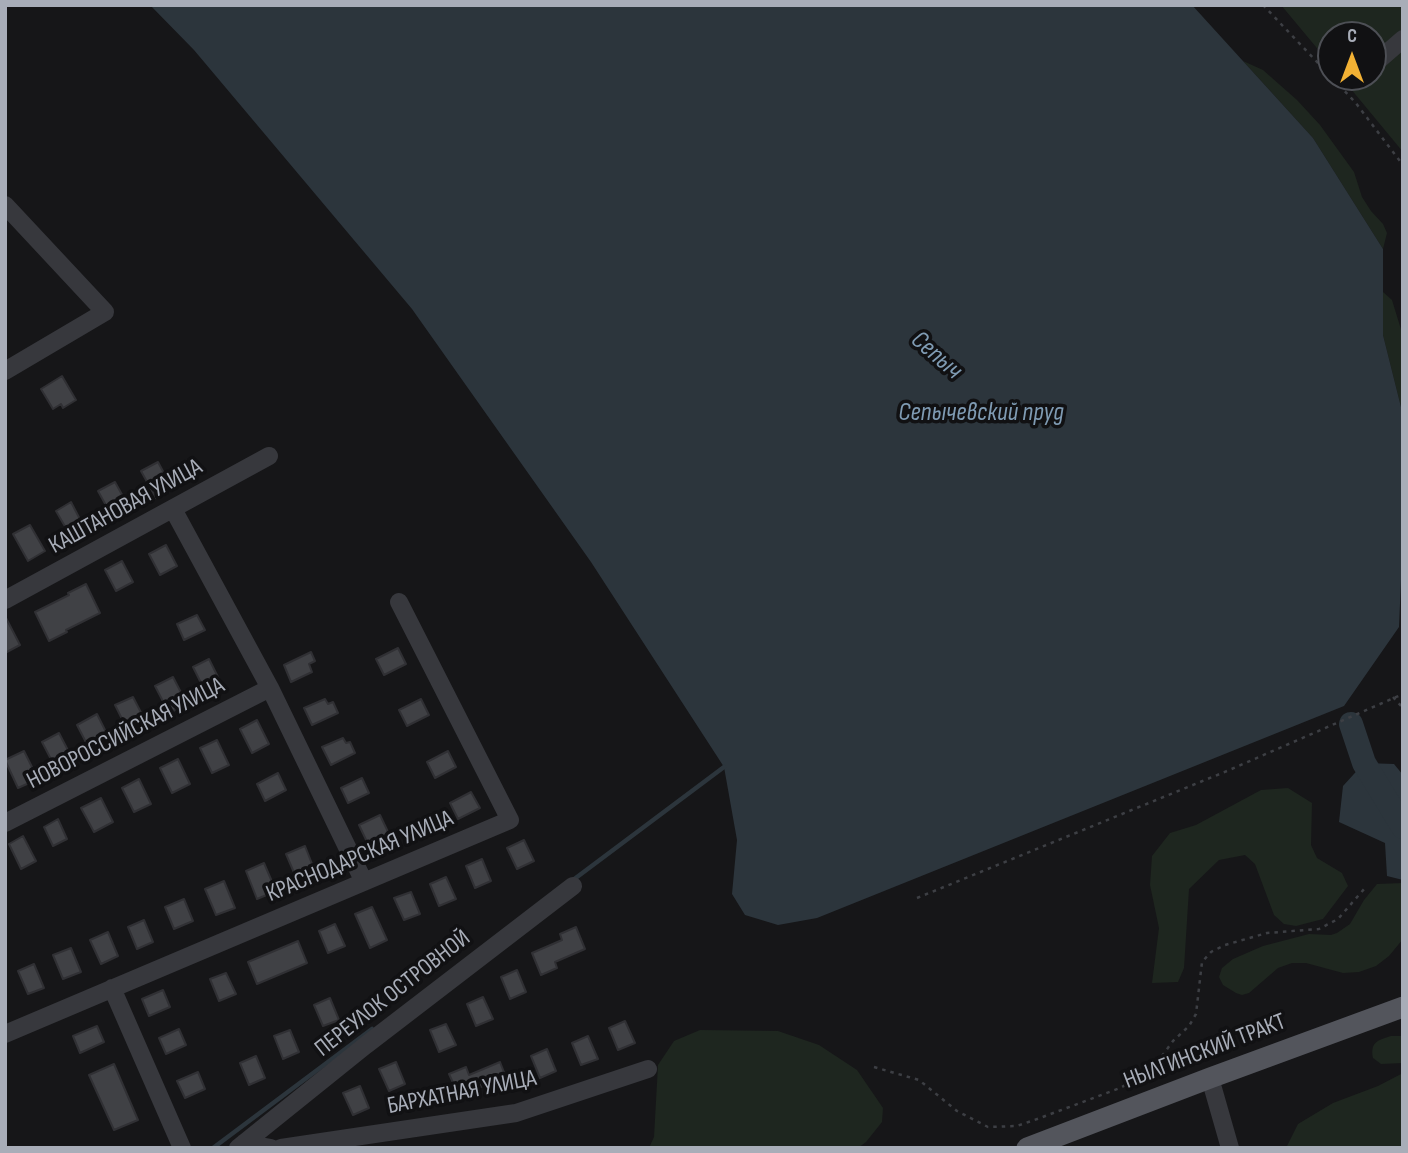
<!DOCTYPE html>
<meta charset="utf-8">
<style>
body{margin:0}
#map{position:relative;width:1408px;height:1153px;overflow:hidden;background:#161618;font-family:"Sofia Sans Condensed",sans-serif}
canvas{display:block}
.frame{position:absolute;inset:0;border:7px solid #a8adb8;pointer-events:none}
.north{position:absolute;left:1317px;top:21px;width:70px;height:70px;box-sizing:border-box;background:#111113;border:2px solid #4d4f55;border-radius:50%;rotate:0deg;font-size:19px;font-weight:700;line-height:28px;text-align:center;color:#a8adb8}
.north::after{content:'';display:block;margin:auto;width:24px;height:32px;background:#f2b134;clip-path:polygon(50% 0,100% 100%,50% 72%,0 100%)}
</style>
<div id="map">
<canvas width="1408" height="1153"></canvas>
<div class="frame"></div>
<div class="north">С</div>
</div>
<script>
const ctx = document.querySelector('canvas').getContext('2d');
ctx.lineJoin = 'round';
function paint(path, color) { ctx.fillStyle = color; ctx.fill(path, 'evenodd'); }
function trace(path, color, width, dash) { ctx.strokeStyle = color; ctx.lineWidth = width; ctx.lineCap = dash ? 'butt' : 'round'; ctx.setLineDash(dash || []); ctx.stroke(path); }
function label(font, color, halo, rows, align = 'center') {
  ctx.font = font + ' "Sofia Sans Condensed",sans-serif'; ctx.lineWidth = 7; ctx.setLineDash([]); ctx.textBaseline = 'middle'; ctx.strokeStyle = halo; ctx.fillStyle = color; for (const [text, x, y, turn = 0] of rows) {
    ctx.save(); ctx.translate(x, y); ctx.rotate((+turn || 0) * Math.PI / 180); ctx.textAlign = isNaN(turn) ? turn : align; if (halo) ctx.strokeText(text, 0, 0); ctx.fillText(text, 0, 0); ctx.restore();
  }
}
paint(new Path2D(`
 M1281,5H1403V152L1341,77H1373V35H1331V65Z
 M1243,61L1263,70L1297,100L1320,125L1354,172L1362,197L1371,211L1383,224L1387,233L1383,249L1313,138Z
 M1383,292L1392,300L1403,336V415L1383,335Z
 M1288,788L1312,803L1311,845L1317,858L1342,873L1348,886L1323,919L1296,926L1284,924L1274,915L1255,864L1245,855L1219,860L1189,889L1184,968L1178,982L1152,983L1159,928L1150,885L1152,856L1170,833L1196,825L1261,790Z
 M1403,883V939L1389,956L1376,966L1359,972L1343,973L1306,963H1292L1278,968L1249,993L1242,995L1236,993L1223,985L1219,977L1222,968L1233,959L1263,946L1309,934L1331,935L1337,933L1350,924L1364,900L1377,884Z
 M700,1030L778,1031L819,1045L857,1070L883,1108L882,1122L866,1142L858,1148H649L654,1137L658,1065L674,1041Z
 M1391,1036H1403V1063L1381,1064L1373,1058C1370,1042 1378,1040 1391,1036Z
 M1403,1073V1148H1286L1298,1124L1333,1103L1378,1086Z`), '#1e261f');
paint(new Path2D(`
 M150,5H1192L1313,138L1383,249V335L1403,415V532L1399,627L1344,706L817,918L778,925L745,915L732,894L737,840L724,767L591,562L412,309L194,50Z
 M1364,763L1394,764L1403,775V880L1387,876L1385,843L1339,822L1343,786Z`), '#2c353c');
trace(new Path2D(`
 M573,880L724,767
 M213,1148L372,1029`), '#2c353c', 4.5);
trace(new Path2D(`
 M1351,724L1364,763L1403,827`), '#2c353c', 24);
const building = new Path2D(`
 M62,376L76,400L63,408L61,404L53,409L41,389Z
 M158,462L172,488L156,498L141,471Z
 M115,482L130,509L113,518L98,491Z
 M71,502L84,527L70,535L56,511Z
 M30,525L45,551L28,561L13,534Z
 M166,545L177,566L160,575L149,554Z
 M122,561L133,582L116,591L105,570Z
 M86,584L100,613L66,630L67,632L49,641L35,612L69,595L68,593Z
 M197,615L205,630L184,640L177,624Z
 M5,616L20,645L5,653Z
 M398,648L406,664L384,675L376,659Z
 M311,652L315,661L309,664L312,672L291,682L284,665Z
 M209,659L221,683L205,691L193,667Z
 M173,677L187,704L169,713L155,686Z
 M133,697L147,724L129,733L115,705Z
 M325,699L328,704L333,702L338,713L312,725L304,708Z
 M421,699L429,715L407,726L399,710Z
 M97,714L111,742L91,752L77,725Z
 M257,720L269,744L252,753L240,729Z
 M59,733L71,756L54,765L42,742Z
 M343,738L346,743L350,742L355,753L331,765L322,747Z
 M217,740L229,765L212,773L200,748Z
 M24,751L38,779L18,788L5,760Z
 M448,751L456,767L435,778L427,762Z
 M178,759L190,784L172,793L160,768Z
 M278,773L286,790L265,801L257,784Z
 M362,778L369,793L348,803L341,788Z
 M139,779L151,804L134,812L122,788Z
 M471,792L480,808L458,819L450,803Z
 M101,798L113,822L94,832L81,808Z
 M380,815L389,834L368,844L359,825Z
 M58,819L67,839L53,846L44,827Z
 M23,836L36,861L21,869L9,844Z
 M524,840L534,861L517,869L507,848Z
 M305,846L316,874L298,882L286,854Z
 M482,859L491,881L475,888L466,866Z
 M264,863L276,891L257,899L246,871Z
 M446,877L456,899L439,906L430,884Z
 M224,881L235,908L216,915L205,889Z
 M411,892L420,914L404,920L394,898Z
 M184,899L193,921L174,929L165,907Z
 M372,907L387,940L370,948L355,914Z
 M144,920L153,942L137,949L128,927Z
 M335,924L345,946L328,953L319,931Z
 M576,927L585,949L555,962L557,968L541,975L532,953L562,940L560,934Z
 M108,932L118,956L101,964L90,940Z
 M298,941L307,963L257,984L248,962Z
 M71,948L81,972L63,979L53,955Z
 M34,964L44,988L28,994L18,971Z
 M517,970L526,992L510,999L501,977Z
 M226,973L236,994L219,1001L210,979Z
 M163,990L170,1007L149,1016L142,999Z
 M483,997L493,1019L476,1026L467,1004Z
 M330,998L339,1020L323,1026L314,1005Z
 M625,1021L635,1043L618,1050L609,1028Z
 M446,1024L456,1045L439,1052L430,1030Z
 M97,1026L104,1042L80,1053L73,1036Z
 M179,1029L186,1045L166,1054L159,1038Z
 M290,1030L299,1052L283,1059L274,1036Z
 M588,1036L598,1059L581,1065L572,1043Z
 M547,1049L556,1071L540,1078L531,1056Z
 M256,1056L265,1078L249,1085L240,1063Z
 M396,1062L405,1084L389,1091L379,1069Z
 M500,1062L509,1085L493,1091L490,1083L459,1096L449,1074L466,1067L469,1075Z
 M114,1064L138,1120L114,1130L89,1075Z
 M198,1072L205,1089L185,1098L177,1081Z
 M360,1086L369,1108L353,1115L343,1093Z`);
paint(building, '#404145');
trace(building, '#303034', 2);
trace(new Path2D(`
 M1263,5L1355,102L1403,165
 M1393,697L1403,708
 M917,898L1227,771L1403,694
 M874,1067L919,1080L957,1111L988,1127L1017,1126L1040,1118L1120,1088L1140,1077L1156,1064L1173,1041L1189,1026L1196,1014L1202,962L1211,952L1225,945L1267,933L1319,929L1338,919L1365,888`), '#3d3f44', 2.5, [3.5, 5]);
trace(new Path2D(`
 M1373,65L1403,39
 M5,205L105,312L5,371
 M173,509L270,688L364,882
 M5,600L269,456
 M5,823L270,688
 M112,988L182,1148
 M5,1034L510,820L399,602
 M1210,1078L1230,1148
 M244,1143L271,1148
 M238,1148L366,1045L573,886
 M281,1148L516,1113L648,1069`), '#37383d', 18);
trace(new Path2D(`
 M1027,1148L1210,1078L1403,1007`), '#53555c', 21);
label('24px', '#a8adb8', '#111113', [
 ["КАШТАНОВАЯ УЛИЦА",126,507,-29],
 ["НОВОРОССИЙСКАЯ УЛИЦА",126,734,-27],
 ["КРАСНОДАРСКАЯ УЛИЦА",360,857,-23],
 ["ПЕРЕУЛОК ОСТРОВНОЙ",393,994,-38],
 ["НЫЛГИНСКИЙ ТРАКТ",1205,1052,-21],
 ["БАРХАТНАЯ УЛИЦА",462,1093,-11]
]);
label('italic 26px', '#7f9bb3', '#111113', [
 ["Сепыч",936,356,41],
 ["Сепычевский пруд",981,413]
]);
</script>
